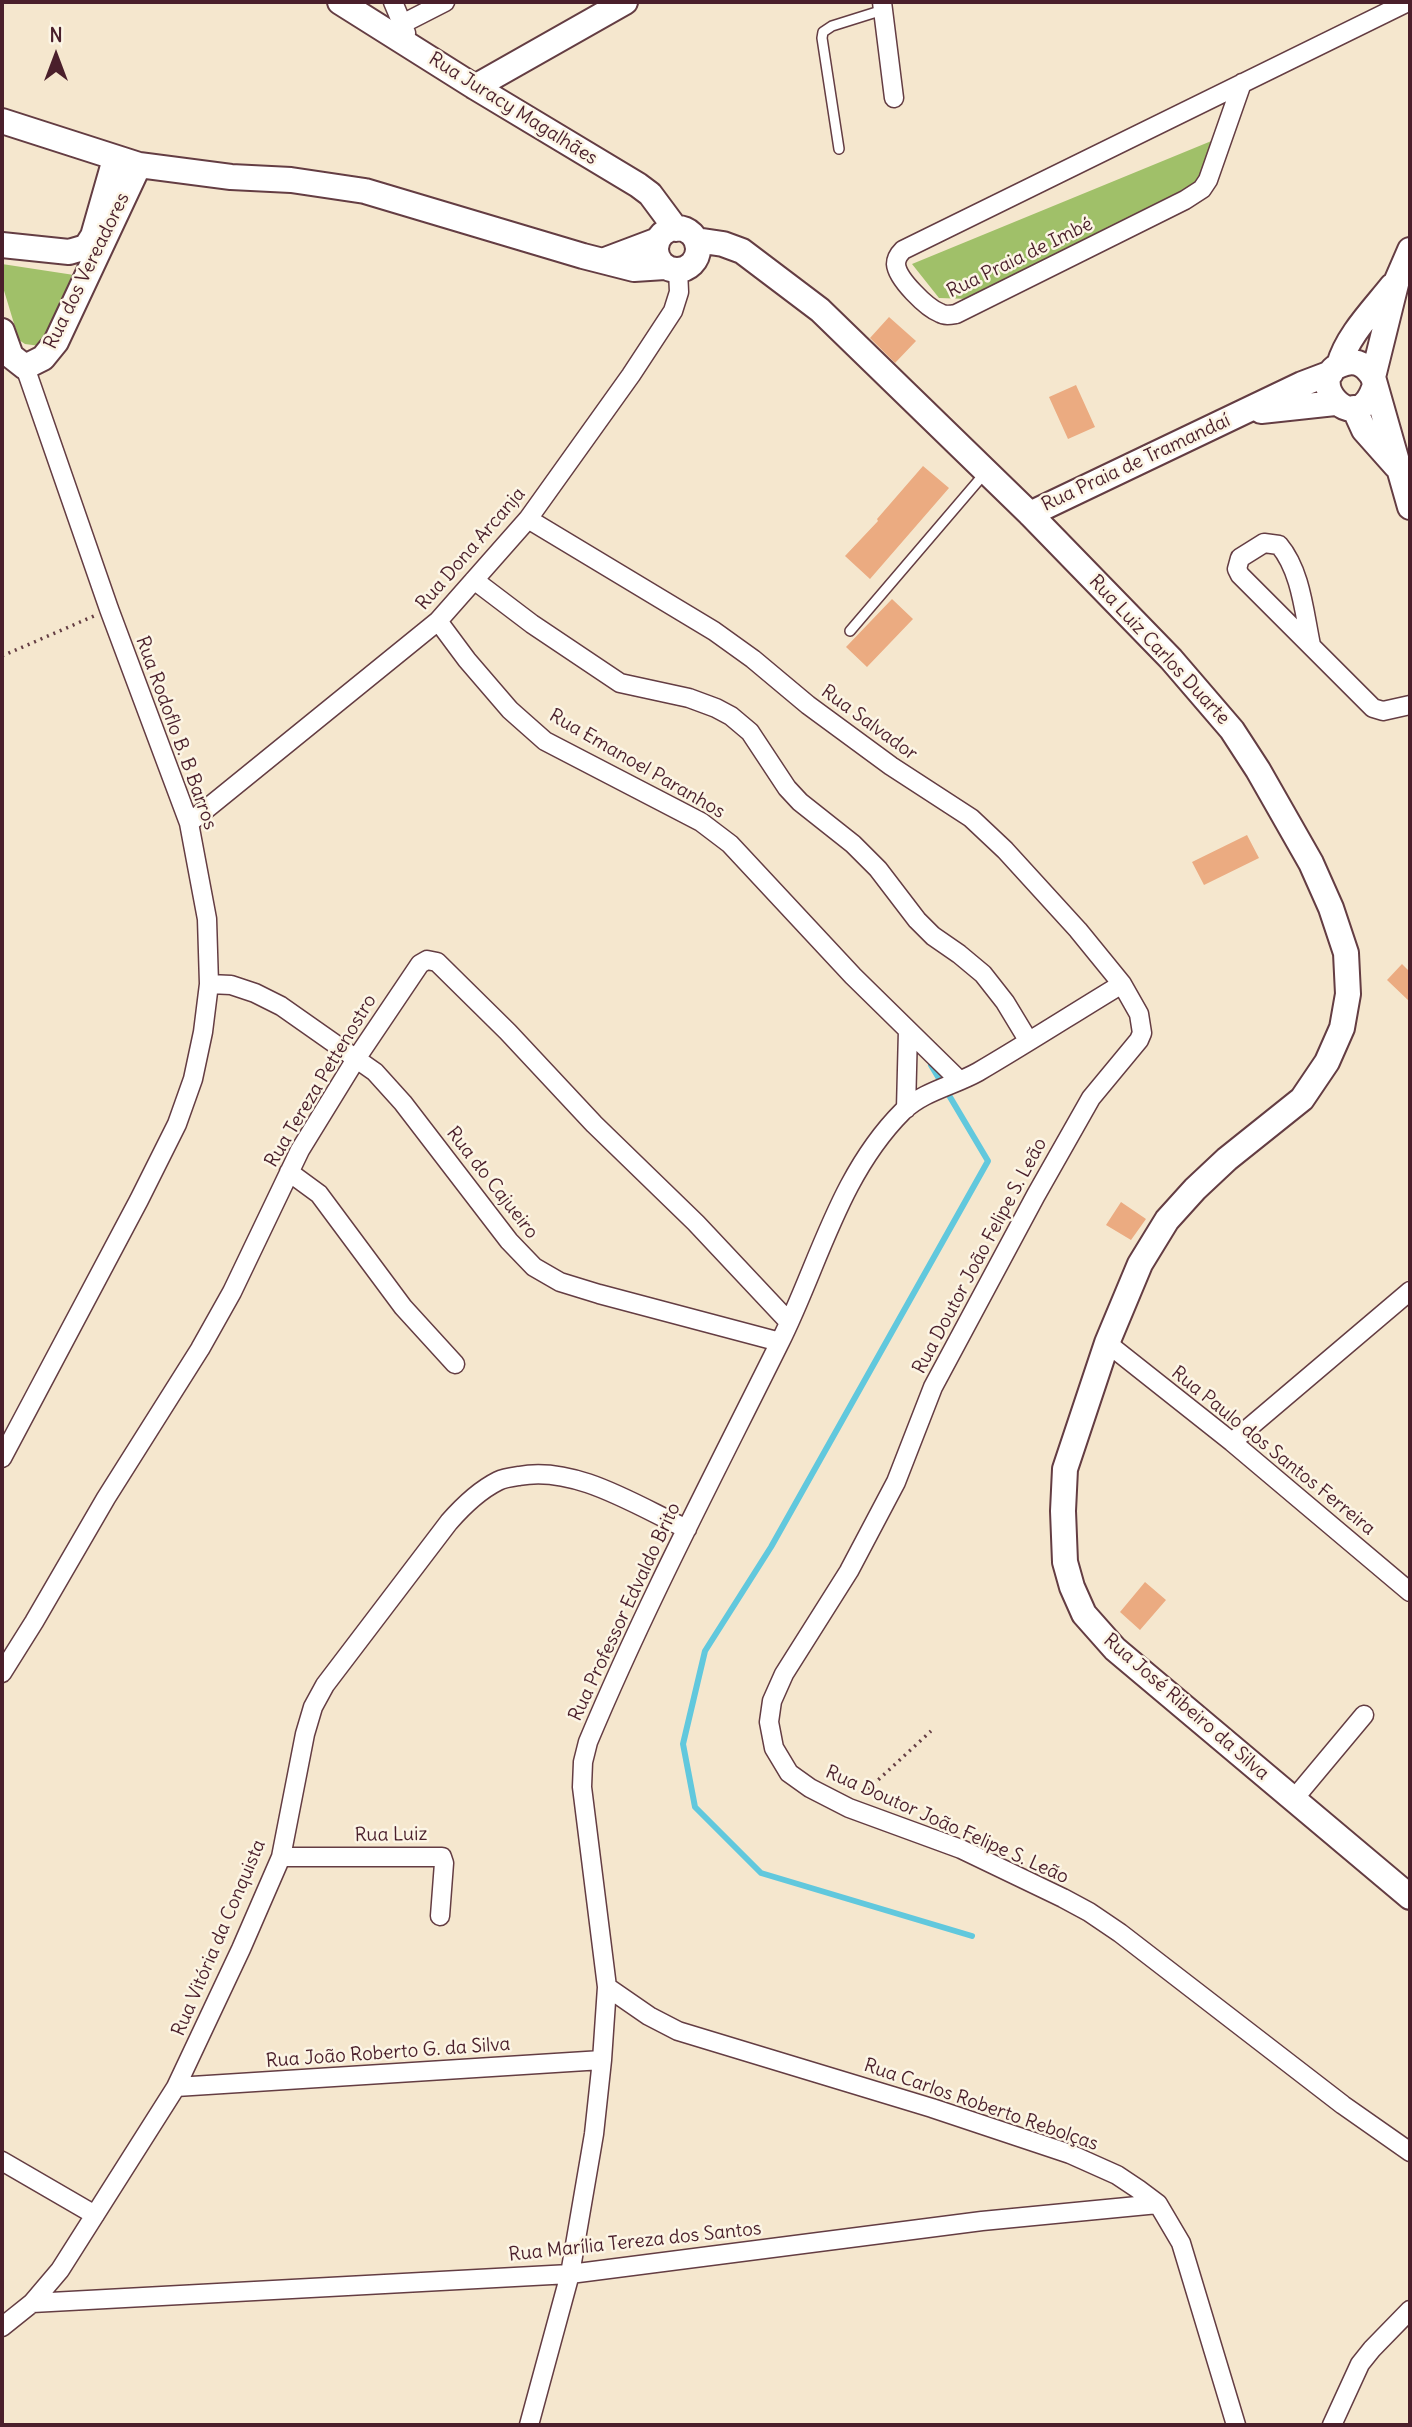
<!DOCTYPE html>
<meta charset="utf-8">
<style>
body{margin:0}
#map{position:relative;width:1412px;height:2427px;overflow:hidden;background:#f5e7ce;font-family:Delius,sans-serif}
canvas{display:block}
.frame{position:absolute;inset:0;border:4px solid #4a1f2b;pointer-events:none}
.north{position:absolute;left:21px;top:21px;width:70px;height:70px;-webkit-text-stroke:5px #fcf5e5;paint-order:stroke;rotate:0deg;font-size:19px;font-weight:700;line-height:28px;text-align:center;color:#4a1f2b}
.north::after{content:'';display:block;margin:auto;width:24px;height:32px;background:#4a1f2b;clip-path:polygon(50% 0,100% 100%,50% 72%,0 100%)}
</style>
<div id="map">
<canvas width="1412" height="2427"></canvas>
<div class="frame"></div>
<div class="north">N</div>
</div>
<script>
const ctx = document.querySelector('canvas').getContext('2d');
ctx.lineJoin = 'round';
function paint(path, color) { ctx.fillStyle = color; ctx.fill(path, 'evenodd'); }
function trace(path, color, width, dash) { ctx.strokeStyle = color; ctx.lineWidth = width; ctx.lineCap = dash ? 'butt' : 'round'; ctx.setLineDash(dash || []); ctx.stroke(path); }
function label(font, color, halo, rows, align = 'center') {
  ctx.font = font + ' Delius,sans-serif'; ctx.lineWidth = 5; ctx.setLineDash([]); ctx.textBaseline = 'middle'; ctx.strokeStyle = halo; ctx.fillStyle = color; for (const [text, x, y, turn = 0] of rows) {
    ctx.save(); ctx.translate(x, y); ctx.rotate((+turn || 0) * Math.PI / 180); ctx.textAlign = isNaN(turn) ? turn : align; if (halo) ctx.strokeText(text, 0, 0); ctx.fillText(text, 0, 0); ctx.restore();
  }
}
paint(new Path2D(`
 M1226,135L1205,185L969,299L939,298L912,264Z
 M2,264L74,275L40,346L25,344L19,340L2,284Z`), '#a0c069');
trace(new Path2D(`
 M931,1065L988,1161L771,1547L705,1651L683,1744L695,1807L761,1873L972,1936`), '#61c8dd', 6);
paint(new Path2D(`
 M889,317L916,341L895,363L870,338Z
 M1076,385L1095,427L1068,439L1049,397Z
 M923,466L949,488L870,579L845,556L878,521L877,519Z
 M892,599L913,619L867,667L846,647Z
 M1247,835L1259,858L1204,885L1192,862Z
 M1402,964L1410,972V1002L1387,980Z
 M1121,1202L1146,1219L1131,1240L1106,1225Z
 M1145,1582L1166,1600L1140,1630L1120,1612Z`), '#ebab81');
const lane = new Path2D(`
 M839,149L822,38L823,32L832,26L883,10
 M850,631L985,473`);
const street = new Path2D(`
 M393,2L406,33
 M882,2L894,98
 M402,24L445,2
 M1242,83L1208,180L1202,189L1185,200L956,314C950,315 945,316 940,313C927,308 897,279 896,264C896,258 899,254 903,250L1408,2
 M528,519L714,631L753,659L808,705L891,766L971,818L1005,850L1078,930L1122,984L1139,1014L1142,1033L1139,1040L1091,1098L1036,1195L933,1387L896,1482L849,1571L784,1674L772,1701L769,1722L774,1748L789,1773L810,1788L849,1808L961,1849L1063,1898L1089,1912L1120,1933L1343,2105L1410,2152
 M474,580L532,624L620,683L689,698L716,708L731,716L750,732L787,788L800,802L853,844L878,869L917,920L933,936L959,954L983,974L1005,1002L1028,1040
 M438,621L467,660L510,710L545,741L701,822L730,844L853,976L959,1080
 M1311,645C1304,612 1301,571 1279,545L1264,543L1240,558L1237,569L1240,575L1373,708L1383,711L1410,705
 M189,823L438,621L528,519L631,375L673,311L679,292L678,270
 M209,984L231,985L255,993L281,1006L375,1072L403,1103L509,1241L534,1267L560,1282L599,1294L780,1342
 M906,1109L908,1030
 M289,1172L319,1194L403,1307L455,1364
 M1107,1343L1232,1442L1410,1592
 M1232,1442L1410,1291
 M2,1458L139,1200L177,1124L193,1079L203,1032L209,984L207,919L189,823L109,609L25,367
 M2,1673L34,1622L106,1498L200,1349L232,1292L300,1150L356,1059L420,964L427,960L437,962L508,1032L594,1124L696,1223L789,1322
 M1293,1800L1364,1715
 M281,1857H442L444,1863L440,1916
 M607,1987L649,2016L678,2031L932,2108L1070,2154L1117,2175L1138,2189L1158,2204L1181,2243L1236,2425
 M176,2087L602,2060
 M2,2161L95,2215
 M32,2303L570,2274L982,2221L1158,2204
 M2,2327L32,2303L60,2270L176,2087L241,1949L281,1857L305,1734L313,1707L325,1685L449,1522C463,1506 478,1491 498,1481C504,1478 512,1477 519,1476C575,1465 637,1506 687,1529
 M529,2425L570,2274L594,2134L602,2060L607,1987L582,1787L583,1762L588,1742C645,1606 714,1475 780,1342C819,1264 839,1175 903,1111C924,1091 953,1086 978,1072C1026,1044 1074,1013 1122,984
 M1332,2425L1360,2364L1372,2349L1410,2310`);
const secondary = new Path2D(`
 M340,2L475,87L638,185L650,194L676,229
 M475,87L625,2
 M2,121L139,165L231,177L291,180L365,191L583,256L634,269L665,267
 M656 249a21 21 0 1 1 42 0a21 21 0 1 1-42 0Z
 M696,240L723,244L742,251L820,310L1030,514L1171,659L1232,730L1258,770L1311,863L1331,908L1346,953L1348,994L1342,1028L1327,1062L1302,1099L1227,1159L1195,1189L1167,1220L1140,1264L1107,1343L1065,1469L1063,1511L1065,1562L1072,1587L1084,1614L1115,1649L1410,1897
 M2,245L69,252L86,247L93,236L115,159
 M605,260L658,240
 M2,331L11,356L25,367L43,358L56,342L139,165
 M1339,365C1347,336 1373,310 1392,286
 M1373,377L1397,280L1410,250
 M1374,388C1355,443 1299,374 1346,363C1359,360 1367,367 1373,377L1410,507
 M1354,408L1364,430L1396,466
 M1261,411L1335,403
 M1030,514L1302,384L1331,373`);
trace(lane, '#643d43', 12);
trace(street, '#643d43', 21);
trace(secondary, '#643d43', 28);
trace(new Path2D(`
 M2,656L94,616
 M863,1794L931,1731`), '#643d43', 3.5, [2, 5]);
trace(lane, '#fff', 9);
trace(street, '#fff', 18);
trace(secondary, '#fff', 24);
label('19px', '#4a1f2b', '#fcf5e5', [
 ["Rua Juracy Magalhães",513,109,32],
 ["Rua Praia de Imbé",1020,258,-26],
 ["Rua dos Vereadores",87,271,-64],
 ["Rua Praia de Tramandaí",1136,463,-25],
 ["Rua Dona Arcanja",471,549,-49],
 ["Rua Luiz Carlos Duarte",1159,650,47],
 ["Rua Salvador",869,723,36],
 ["Rua Rodoflo B. B Barros",176,733,70],
 ["Rua Emanoel Paranhos",637,764,30],
 ["Rua Tereza Pettenostro",321,1081,-59],
 ["Rua do Cajueiro",492,1183,52],
 ["Rua Doutor João Felipe S. Leão",980,1256,-62],
 ["Rua Paulo dos Santos Ferreira",1273,1451,39],
 ["Rua Professor Edvaldo Brito",625,1612,-65],
 ["Rua José Ribeiro da Silva",1186,1707,41],
 ["Rua Doutor João Felipe S. Leão",947,1825,24],
 ["Rua Luiz",391,1835,-1],
 ["Rua Vitória da Conquista",219,1938,-67],
 ["Rua João Roberto G. da Silva",388,2053,-4],
 ["Rua Carlos Roberto Rebolças",981,2105,19],
 ["Rua Marília Tereza dos Santos",635,2242,-6]
]);
</script>
